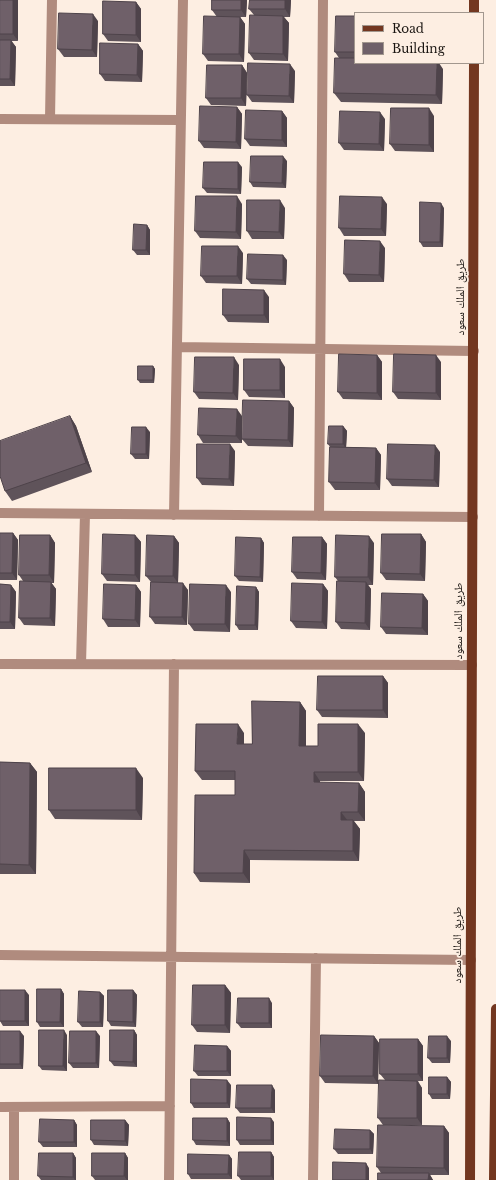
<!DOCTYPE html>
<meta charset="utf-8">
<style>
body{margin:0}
#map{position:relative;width:496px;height:1180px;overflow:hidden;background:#fdeee2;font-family:"Libre Baskerville",serif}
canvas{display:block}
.legend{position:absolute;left:354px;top:12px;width:130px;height:52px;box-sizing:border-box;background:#fdeee2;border:1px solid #a2978e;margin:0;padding:5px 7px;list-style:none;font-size:12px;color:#1a1511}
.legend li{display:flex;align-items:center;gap:8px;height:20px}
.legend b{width:20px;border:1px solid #a2978e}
</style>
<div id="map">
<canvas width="496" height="1180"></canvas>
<ul class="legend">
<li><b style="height:5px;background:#733720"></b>Road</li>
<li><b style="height:11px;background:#6f6069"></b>Building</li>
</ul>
</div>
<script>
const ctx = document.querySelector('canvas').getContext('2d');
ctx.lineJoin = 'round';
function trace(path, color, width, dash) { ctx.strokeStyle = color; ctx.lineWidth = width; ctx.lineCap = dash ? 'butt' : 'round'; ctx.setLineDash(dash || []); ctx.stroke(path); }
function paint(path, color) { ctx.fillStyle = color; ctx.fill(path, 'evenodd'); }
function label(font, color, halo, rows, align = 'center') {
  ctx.font = font + ' "Libre Baskerville","Noto Naskh Arabic",serif'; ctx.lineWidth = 3.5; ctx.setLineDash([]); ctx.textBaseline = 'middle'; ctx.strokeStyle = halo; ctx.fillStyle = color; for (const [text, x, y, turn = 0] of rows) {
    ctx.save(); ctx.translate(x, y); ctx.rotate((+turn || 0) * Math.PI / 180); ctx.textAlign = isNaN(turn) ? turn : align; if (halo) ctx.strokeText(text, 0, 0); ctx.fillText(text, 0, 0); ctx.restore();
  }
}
trace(new Path2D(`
 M0,119L180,120
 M50,119L52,0
 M177,347L474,351
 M0,513L473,517
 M174,515L183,0
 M319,516L323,0
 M0,664L472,665
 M81,664L85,514
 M0,955L471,960
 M0,1107L170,1106
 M14,1107V1180
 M169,1180L174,664
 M313,1180L316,958`), '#b08b7e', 10);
trace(new Path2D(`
 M474,13V0
 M470,1180L474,63
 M494,1180L496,1009`), '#733720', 10);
paint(new Path2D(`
 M0,0L18,41H11L16,47L15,86H0Z
 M247,0L246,17H227H240L245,24L244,62L208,61L203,54L217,17L212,10Z
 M250,0H291L290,17H284L289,23L288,61L254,60L249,53L254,15L249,9Z
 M136,2L141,9V42L108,41L103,34Z
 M355,16V63L443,69L442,104L341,102L334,93L339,58L335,52Z
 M98,21L97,57H64L58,49Z
 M138,44L143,51L142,82L105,81L100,74Z
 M242,65L247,73L246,106L211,105L206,98Z
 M295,71L294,103L252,102L247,95Z
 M237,107L242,114L241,149L204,148L199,141Z
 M282,111L287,118V147L250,146L245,139Z
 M434,116V152L395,151L390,144Z
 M385,119L384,151L344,150L339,143Z
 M287,161L286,188L253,187L250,182Z
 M242,167L241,194L207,193L203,188Z
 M242,204L241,239L200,238L195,231Z
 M387,204L386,236H344L339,228Z
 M285,208L284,239H252L247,231Z
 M444,208L443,247H423L420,242Z
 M147,225L150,230V255H137L133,250Z
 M385,248L384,282H349L344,274Z
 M243,253L242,284L206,283L201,276Z
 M287,260L286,285L251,284L247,279Z
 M269,297V323L228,322L223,315Z
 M377,355L382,362V400L343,399L338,392Z
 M441,362V400L398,399L393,392Z
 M239,365L238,400L199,399L194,392Z
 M153,366L155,369L154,383H140L138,380Z
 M285,367V398L249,397L244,390Z
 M289,401L294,408L293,447L248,446L242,439Z
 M70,416L76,426L92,472L12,501L5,491Z
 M242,416V443H203L198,435Z
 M343,426L347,431L346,447L376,448L381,455L380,490H335L329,482L330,447L328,444Z
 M150,432L149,459H135L131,454Z
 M235,451L234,486L202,485L197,478Z
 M440,452L439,487L392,486L387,479Z
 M0,533H13L18,540L17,580H0Z
 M421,534L426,542L425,581L386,580L381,573Z
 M50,535L55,543L54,583H51L56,589L55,626L24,625L19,618L23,581L19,575Z
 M135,535L141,542L140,582L107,581L102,574Z
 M174,536L179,543L178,583L188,590L187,625L155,624L150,617L151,582L146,576Z
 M322,537L327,544L326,580L297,579L292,572Z
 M261,538L264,543L263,582L239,581L235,576Z
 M374,543L373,585H368L371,589L370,630L341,629L336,622L338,581L335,577Z
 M0,584L11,585L16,592L15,629H0Z
 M323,584L328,591L327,629L296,628L291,621Z
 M136,585L141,592L140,627H108L103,619Z
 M256,587L259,592L258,630H239L236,625Z
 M231,592L230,632L194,631L189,624Z
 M423,594L428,601V635L386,634L381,627Z
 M383,676L388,683V718L322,717L317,710Z
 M300,702L306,711V746H318L365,733L364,781H320V783H359L365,792V821H354L360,829L359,861L250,860V883L200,882L194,873L235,795V780H202L195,771L244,733V744H252Z
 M0,762L30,763L37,772L36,874H0Z
 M143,778L142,820L55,819L49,810Z
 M225,985L231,993L230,1033L197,1032L192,1025Z
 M61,989L64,994V1027H40L37,1022Z
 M133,990L137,995L136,1027L111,1026L108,1021Z
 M100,992L104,996L103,1027H82L78,1022Z
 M29,995V1026H3L0,1021Z
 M272,1003V1028H241L237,1023Z
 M134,1030L137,1035V1067L114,1066L110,1061Z
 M0,1031L24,1036L23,1069H0Z
 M67,1035V1071L42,1070L39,1066Z
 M100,1036L99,1068H73L69,1063Z
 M374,1036L379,1043L378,1084L325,1083L320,1076Z
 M418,1039L423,1046V1081H418L422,1088V1125H383L378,1118L385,1080L380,1074Z
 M451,1041L450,1063H432L428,1058Z
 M227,1046L231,1051V1076H198L194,1071Z
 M447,1077L451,1082L450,1099H432L429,1094Z
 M231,1085L230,1108H194L191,1103Z
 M275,1090V1113H240L236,1108Z
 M227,1118L230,1123V1146L196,1145L193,1140Z
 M74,1120L77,1125V1147H43L39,1142Z
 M125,1120L129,1125L128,1146L94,1145L91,1140Z
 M274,1122V1145H240L237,1140Z
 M444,1126L449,1133V1175H430L433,1180H378L381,1173L377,1167Z
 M370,1130L374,1134L373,1154H338L334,1149Z
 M271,1152L274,1157V1180H241L238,1176Z
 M73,1153L76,1158V1180H41L38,1176Z
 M125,1153L128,1158V1180H95L92,1176Z
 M229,1155L232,1159V1179H191L188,1174Z`), '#5f535a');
paint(new Path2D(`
 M13,0H18V41L13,34Z
 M241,0H247L246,17L241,10Z
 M285,0H291L290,17L285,9Z
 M136,2L141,9V42L136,35Z
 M93,14L98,21L97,57L92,50Z
 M283,16L289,23L288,61L283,54Z
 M240,17L245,24L244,62L239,54Z
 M11,40L16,47L15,86L10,79Z
 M138,44L143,51L142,82L137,75Z
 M437,63H439L443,69L442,104L436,95Z
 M290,64L295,71L294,103L289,96Z
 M242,65L247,73L246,106L241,98Z
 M237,107L242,114L241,149L236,142Z
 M429,108L434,116V152L429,145Z
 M282,111L287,118V147L282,140Z
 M380,112L385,119L384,151L379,144Z
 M283,156L287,161L286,188L282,183Z
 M238,162L242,167L241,194L238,189Z
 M237,196L242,204L241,239L236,232Z
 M382,197L387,204L386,236L381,229Z
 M280,200L285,208L284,239L279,232Z
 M441,203L444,208L443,247L440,242Z
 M147,225L150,230V255L146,250Z
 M380,241L385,248L384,282L379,275Z
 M238,246L243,253L242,284L237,276Z
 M283,255L287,260L286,285L283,280Z
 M264,290L269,297V323L264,315Z
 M377,355L382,362V400L377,393Z
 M436,355L441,362V400L436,393Z
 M234,357L239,365L238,400L233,393Z
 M280,359L285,367V398L280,390Z
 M153,366L155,369L154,383L153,380Z
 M289,401L294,408L293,447L288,440Z
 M237,409L242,416V443L236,436Z
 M70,416L76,426L92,472L86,463Z
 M343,426L347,431L346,449L343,444Z
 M146,427L150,432L149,459L146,454Z
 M230,444L235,451L234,486L229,479Z
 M435,445L440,452L439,487L434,480Z
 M376,448L381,455L380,490L375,483Z
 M13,533L18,540L17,580L12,573Z
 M421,534L426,542L425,581L420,574Z
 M50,535L55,543L54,583L49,575Z
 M135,535L141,542L140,582L135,575Z
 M174,536L179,543L178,583L173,576Z
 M369,536L374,543L373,585L368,577Z
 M322,537L327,544L326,580L321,573Z
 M261,538L264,543L263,582L260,577Z
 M51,582L56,589L55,626L50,618Z
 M366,582L371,589L370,630L365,623Z
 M183,583L188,590L187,625L182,617Z
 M323,584L328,591L327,629L322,622Z
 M11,585L16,592L15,629L10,622Z
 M136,585L141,592L140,627L135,620Z
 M226,585L231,592L230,632L225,624Z
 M256,587L259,592L258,630L255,625Z
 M423,594L428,601V635L422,628Z
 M383,676L388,683V718L383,710Z
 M300,702L306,711V755L299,746Z
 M238,724L244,733V753L237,744Z
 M358,724L365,733L364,781L358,772Z
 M30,763L37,772L36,874L29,865Z
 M136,768L143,778L142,820L136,810Z
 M314,772L320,781V792L314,782Z
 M359,783L365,792V821L358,812Z
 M341,812L348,821L341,820Z
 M353,820L360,829L359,861L353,851Z
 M244,850L250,860V883L243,873Z
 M225,985L231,993L230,1033L225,1025Z
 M61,989L64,994V1027L60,1022Z
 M25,990L29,995V1026L25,1021Z
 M133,990L137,995L136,1027L133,1022Z
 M100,992L104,996L103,1027L100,1022Z
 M269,998L272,1003V1028L269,1023Z
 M64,1030L67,1035V1071L63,1066Z
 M134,1030L137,1035V1067L133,1062Z
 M20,1031L24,1036L23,1069L20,1064Z
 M96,1031L100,1036L99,1068L96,1063Z
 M374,1036L379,1043L378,1084L373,1076Z
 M447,1036L451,1041L450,1063L447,1058Z
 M418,1039L423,1046V1081L418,1074Z
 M227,1046L231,1051V1076L227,1071Z
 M447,1077L451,1082L450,1099L447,1094Z
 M227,1080L231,1085L230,1108L227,1103Z
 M417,1081L422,1088V1125L417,1118Z
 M272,1085L275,1090V1113L271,1108Z
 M227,1118L230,1123V1146L227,1141Z
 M271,1118L274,1122V1145L271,1140Z
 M74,1120L77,1125V1147L74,1142Z
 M125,1120L129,1125L128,1146L125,1141Z
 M444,1126L449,1133V1175L444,1168Z
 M370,1130L374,1134L373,1154L370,1149Z
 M271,1152L274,1157V1180L271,1176Z
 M73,1153L76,1158V1180H75L73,1177Z
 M125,1153L128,1158V1180H127L124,1176Z
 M229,1155L232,1159V1179L228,1174Z
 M366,1163L369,1168V1180H366Z
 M429,1173L433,1180H428Z`), '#4e434a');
const building = new Path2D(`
 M0,0H13V34H0Z
 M212,0H241V10H212Z
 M250,0H285V9H249Z
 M103,1L136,2V35L103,34Z
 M59,13L93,14L92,50L58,49Z
 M250,15L283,16V54L249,53Z
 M204,16L240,17L239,54H203Z
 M336,16H355V52H335Z
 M0,40H11L10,79H0Z
 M100,43L138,44L137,75L100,74Z
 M335,58H355V63H437L436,95L334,93Z
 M248,63L290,64L289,96L247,95Z
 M207,65H242L241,98H206Z
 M200,106L237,107L236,142L199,141Z
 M391,108H429V145L390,144Z
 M246,110L282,111V140L245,139Z
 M340,111L380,112L379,144L339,143Z
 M251,156H283L282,183L250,182Z
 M204,162H238V189L203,188Z
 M196,196H237L236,232L195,231Z
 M340,196L382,197L381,229L339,228Z
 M247,200H280L279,232L247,231Z
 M420,202L441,203L440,242H420Z
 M134,224L147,225L146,250H133Z
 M345,240L380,241L379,275L344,274Z
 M202,246H238L237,276H201Z
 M248,254L283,255V280L247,279Z
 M223,289L264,290V315H223Z
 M339,354L377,355V393L338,392Z
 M394,354L436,355V393L393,392Z
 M195,357H234L233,393L194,392Z
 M244,359H280V390H244Z
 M138,366H153V380H138Z
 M243,400L289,401L288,440L242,439Z
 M199,408L237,409L236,436L198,435Z
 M70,416L86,463L5,491L0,476V441Z
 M329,426H343V444H328Z
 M132,427H146V454H131Z
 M197,444H230L229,479L197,478Z
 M388,444L435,445L434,480L387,479Z
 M330,447L376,448L375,483L329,482Z
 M0,533H13L12,573H0Z
 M103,534L135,535V575L102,574Z
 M382,534H421L420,574L381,573Z
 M20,535H50L49,575H19Z
 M147,535L174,536L173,576H146Z
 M336,535L369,536L368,577H335Z
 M236,537L261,538L260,577L235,576Z
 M293,537H322L321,573L292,572Z
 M20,581L51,582L50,618H19Z
 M337,581L366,582L365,623L336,622Z
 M151,582L183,583L182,617H150Z
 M292,583L323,584L322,622L291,621Z
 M0,584L11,585L10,622H0Z
 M104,584L136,585L135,620L103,619Z
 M190,584L226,585L225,624H189Z
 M237,586L256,587L255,625H236Z
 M382,593L423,594L422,628L381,627Z
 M318,676H383V710H317Z
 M252,701L300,702L299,746H318V724H358V772H314V782L359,783L358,812H341V820H353V851L244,850L243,873H194L195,795H235V771H195L196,724H238L237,744H252Z
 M0,762L30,763L29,865L0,864Z
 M49,768H136V810H49Z
 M193,985H225V1025H192Z
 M37,989H61L60,1022H37Z
 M0,990H25V1021H0Z
 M108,990H133V1022L108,1021Z
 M79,991L100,992V1022H78Z
 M238,998H269V1023H237Z
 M39,1030H64L63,1066H39Z
 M110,1030H134L133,1062L110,1061Z
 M0,1031H20V1064H0Z
 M70,1031H96V1063H69Z
 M321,1035L374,1036L373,1076H320Z
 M429,1036H447V1058H428Z
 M380,1039H418V1074H380Z
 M195,1045L227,1046V1071H194Z
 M429,1077H447V1094H429Z
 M191,1079L227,1080V1103H191Z
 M379,1080L417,1081V1118H378Z
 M237,1085H272L271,1108H236Z
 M237,1117L271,1118V1140H237Z
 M193,1118H227V1141L193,1140Z
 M40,1119L74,1120V1142H39Z
 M91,1120H125V1141L91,1140Z
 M378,1125L444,1126V1168L377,1167Z
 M335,1129L370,1130V1149H334Z
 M239,1152H271V1176H238Z
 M39,1153H73V1177L38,1176Z
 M92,1153H125L124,1176H92Z
 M188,1154L229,1155L228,1174H188Z
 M333,1162L366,1163V1180H333Z
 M378,1173H429L428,1180H378Z`);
paint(building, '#6f6069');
trace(building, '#4e434a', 1);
label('12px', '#1a1511', '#fdeee2', [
 ["طريق الملك سعود",461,297,-90],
 ["طريق الملك سعود",459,621,-90],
 ["طريق الملك سعود",458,945,-90]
]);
</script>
